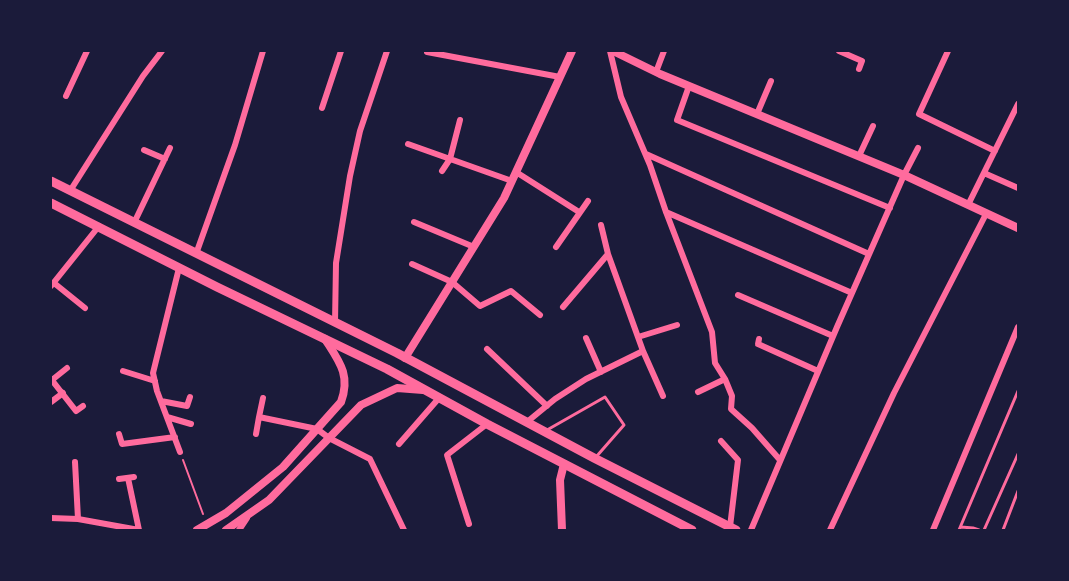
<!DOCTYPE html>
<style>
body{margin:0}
#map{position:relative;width:1069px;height:581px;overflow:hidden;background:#1b1b3a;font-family:Signika,sans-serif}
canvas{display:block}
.frame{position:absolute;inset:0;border:52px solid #1b1b3a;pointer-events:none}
</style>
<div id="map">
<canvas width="1069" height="581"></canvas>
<div class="frame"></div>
</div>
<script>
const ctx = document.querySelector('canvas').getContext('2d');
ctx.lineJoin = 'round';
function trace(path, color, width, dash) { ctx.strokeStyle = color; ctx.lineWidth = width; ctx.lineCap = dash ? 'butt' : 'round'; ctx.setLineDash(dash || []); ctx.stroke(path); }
trace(new Path2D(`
 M183,460L203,514`), '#ff6b9d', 2);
trace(new Path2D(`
 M547,430L605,397L624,425L596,457
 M961,527L973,528L979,530
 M959,530L1018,391
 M984,530L1018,454
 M1003,530L1018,491`), '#ff6b9d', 3);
trace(new Path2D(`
 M610,51L621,97L650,165L666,212L712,332L715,363L725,379L732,396L731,409L752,428L780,460
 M839,51L862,61L859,69
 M948,51L919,114L995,151
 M427,52L560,77
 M656,72L664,51
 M689,86L677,120L890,208
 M66,96L87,51
 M322,108L341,51
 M757,114L771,81
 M408,144L512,181
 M144,150L165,159
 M646,154L869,254
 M859,156L873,126
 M442,171L450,159L460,120
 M516,172L579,212
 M984,173L1018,188
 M70,191L143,76L162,51
 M968,205L1018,104
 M666,212L852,293
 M414,222L474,247
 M134,223L170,148
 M601,225L608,254
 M556,247L588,201
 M196,254L235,145L263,51
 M412,264L452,282L480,306L511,291L540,315
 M179,268L153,373L157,391L180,452
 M54,283L85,308
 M51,286L99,226
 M738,295L833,336
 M335,323L336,263L350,176L360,131L387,51
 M638,337L677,325
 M586,338L601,372
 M759,339L758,344L818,371
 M487,349L547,406
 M643,351L663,396
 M123,371L155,381
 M51,379L76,411L83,406
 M52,380L67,368
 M698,392L725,379
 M263,398L259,417L317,429L329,438L370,459L404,530
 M161,401L187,406L190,397
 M51,402L63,393
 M167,417L191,424
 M527,422L555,399L586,379L643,351L608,254L563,307
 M119,434L122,444L175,437
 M256,434L259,417
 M721,441L738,460L730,527
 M399,444L439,398
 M75,462L78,519
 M128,478L139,530
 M119,479L134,477
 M51,518L78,519L139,530
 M469,524L447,455L487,424
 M239,530L247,518
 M751,530L837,327L904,175L918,148
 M830,530L894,393L986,214
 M933,530L1018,327`), '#ff6b9d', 6);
trace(new Path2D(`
 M613,51L660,74L904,175L1018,228
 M562,530L560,480L564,464`), '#ff6b9d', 8);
trace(new Path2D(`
 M405,358L504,198L572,51
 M197,530L226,513L283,467L341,402C351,375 339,361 325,339
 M226,530L269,500L361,405L397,388L423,390`), '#ff6b9d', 8);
trace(new Path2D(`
 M51,181L397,353L594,458L736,530
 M51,203L217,287L387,369L487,424L692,530`), '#ff6b9d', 9);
</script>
